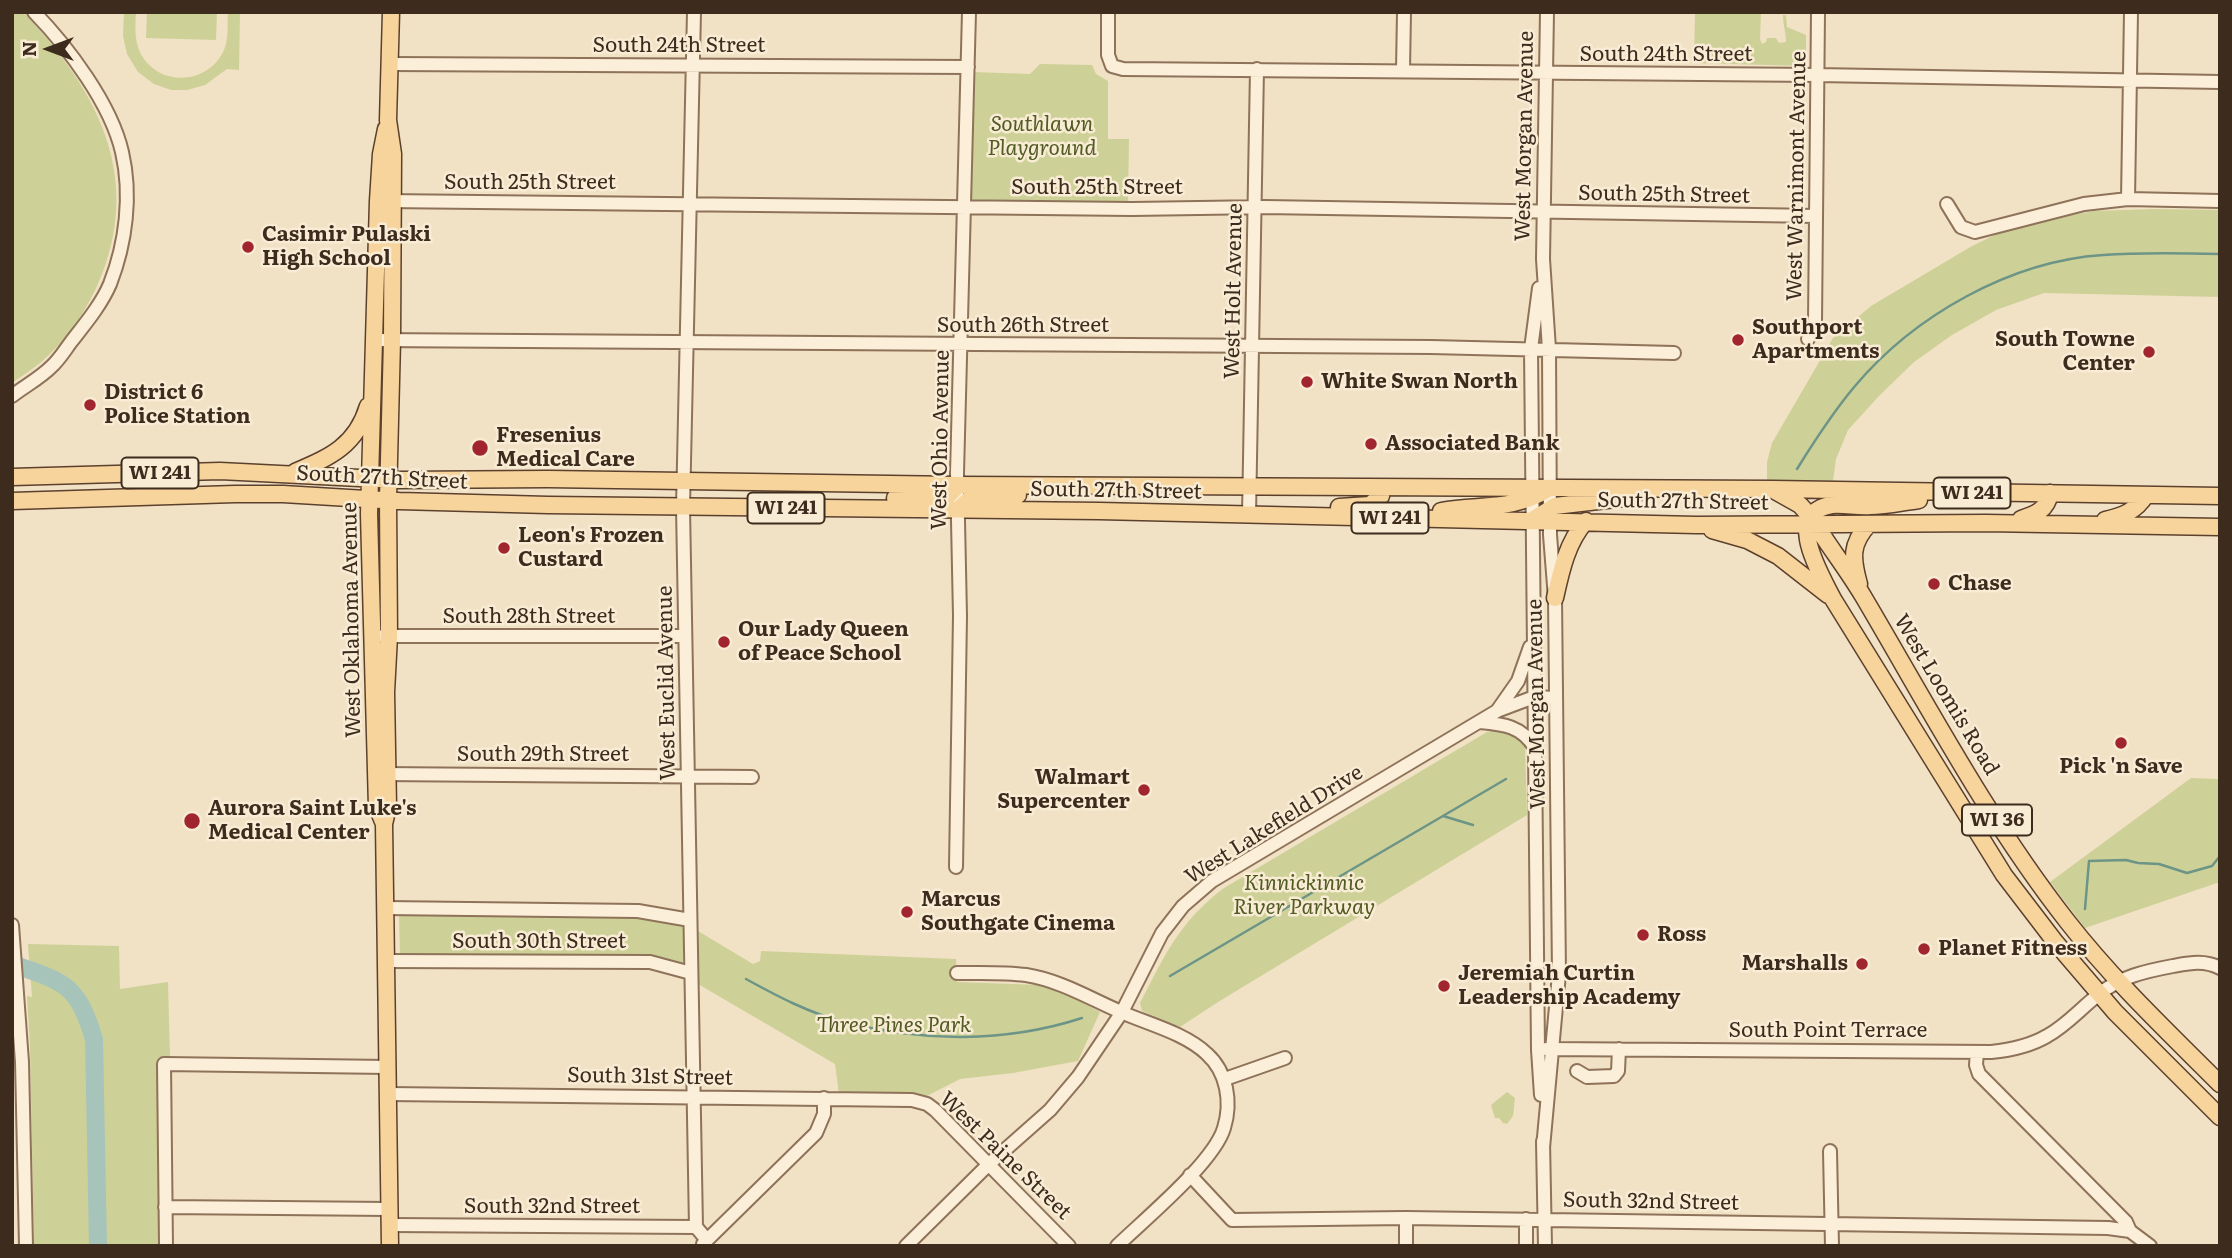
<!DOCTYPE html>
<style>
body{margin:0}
#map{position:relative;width:2232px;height:1258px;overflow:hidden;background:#f1e1c5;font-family:Literata,serif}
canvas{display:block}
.frame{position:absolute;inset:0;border:14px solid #3d2b1e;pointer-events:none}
.north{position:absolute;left:14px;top:14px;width:70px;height:70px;-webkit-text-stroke:5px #f8ecd5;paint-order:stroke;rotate:270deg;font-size:19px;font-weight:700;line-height:28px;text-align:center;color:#3d2b1e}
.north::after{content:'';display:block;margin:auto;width:24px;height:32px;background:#3d2b1e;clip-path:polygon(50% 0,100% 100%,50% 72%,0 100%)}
</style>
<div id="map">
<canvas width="2232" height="1258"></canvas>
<div class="frame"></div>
<div class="north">N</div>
</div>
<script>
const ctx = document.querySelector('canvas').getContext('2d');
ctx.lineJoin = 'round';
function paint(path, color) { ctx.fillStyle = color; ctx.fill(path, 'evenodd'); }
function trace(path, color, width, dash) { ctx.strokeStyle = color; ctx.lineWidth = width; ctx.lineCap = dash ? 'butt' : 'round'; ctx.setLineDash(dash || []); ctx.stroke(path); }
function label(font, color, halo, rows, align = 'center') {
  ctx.font = font + ' Literata,serif'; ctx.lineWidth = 5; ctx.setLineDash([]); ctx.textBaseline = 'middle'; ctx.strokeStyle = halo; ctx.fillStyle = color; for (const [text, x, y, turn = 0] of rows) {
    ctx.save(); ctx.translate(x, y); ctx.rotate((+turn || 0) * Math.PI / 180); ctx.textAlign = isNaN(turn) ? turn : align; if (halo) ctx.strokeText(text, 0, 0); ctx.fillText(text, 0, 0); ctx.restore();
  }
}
paint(new Path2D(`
 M12,12H23C90,82 139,164 106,263C95,296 76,329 50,354C39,365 25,374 12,383Z
 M124,12H136C135,29 134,45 144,59C165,88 210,82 224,50C229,38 227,25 228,12H240L239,70L227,69L205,85L187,90H171L154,84L138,72L127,54L123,36Z
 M147,12H217L216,40L146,38Z
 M1695,12H1761L1760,39L1762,44L1766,42L1767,38H1776L1779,43L1786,42C1786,32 1783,25 1783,15H1786L1787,27L1806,35V66L1694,63Z
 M1040,64L1092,65L1096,74L1108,81V139H1129L1128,202L971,200L973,72L1030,74Z
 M2154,209L2220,210V297L2044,293L1996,310L1952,335L1914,362L1879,396L1848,430L1836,459L1833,481H1767V462L1772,443L1833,338L1871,306L1972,246L2003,231L2049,219L2094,211Z
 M1495,730L1511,731L1525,745L1527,815L1218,1002L1180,1027L1142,1011L1140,1003C1165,955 1179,922 1224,888L1487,732Z
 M2191,778L2217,779L2220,781V882L2085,928L2050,882Z
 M399,915L640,917L683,926V963L652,956L400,955Z
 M698,931L753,964L760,961L761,951L956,959L957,982L1040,985L1076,999L1100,1012L1078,1061L1013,1073L960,1079L925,1097L839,1094L835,1064L698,984Z
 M28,944L119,946L120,989L168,982L170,1057L159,1062L157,1068L159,1246H34L30,1046L27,996L32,997Z
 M1507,1092L1515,1098L1513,1116L1507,1124L1503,1123L1499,1118H1495L1491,1105Z`), '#ced197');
trace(new Path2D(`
 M1797,469C1815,440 1833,412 1855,386C1914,316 2010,261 2103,255C2142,252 2181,253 2220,254
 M1443,816L1473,825
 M2085,909L2089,861L2126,860L2138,863L2159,864L2187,873L2212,866L2220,856
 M1170,976L1506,779
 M746,979C777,996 809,1013 844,1022C922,1042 1005,1043 1082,1018`), '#6c9487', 2.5);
trace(new Path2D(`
 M12,964C64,982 77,983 94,1039L98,1246`), '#a7c4ba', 18);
const minor = new Path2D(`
 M694,12L683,507L696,1227
 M1108,12V55L1112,66L1123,69L1817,75L2220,82
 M390,64L968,67
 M1403,70L1404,12
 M2128,199L2131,12
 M385,201L1132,209L1265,207L1816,216
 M1947,204L1961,227L1975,232L2084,204L2128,199L2220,201
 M1539,288L1531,349L1538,1050L1541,1095
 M1808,339L1815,322L1818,12
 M373,340L1431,347L1674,353
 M12,396C25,386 40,378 51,367C59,360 65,350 71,342C85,324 101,305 110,284C126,243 132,195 122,152C111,104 68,47 34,12
 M1249,515L1257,69
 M383,636H685
 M1497,711L1518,681L1530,647
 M1480,722C1503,724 1522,726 1535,748
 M380,774L752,777
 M956,867L960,616L957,473L969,12
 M385,908L638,911L690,920
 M12,925L22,1062L26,1246
 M386,961L650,962L691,973
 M957,973C980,973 1004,972 1026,975C1059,980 1091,999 1121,1012C1148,1024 1185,1033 1207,1054C1227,1072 1232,1102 1224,1128C1214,1162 1145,1219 1117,1246
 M1546,1049L1991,1052C2011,1050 2030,1046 2047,1036C2067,1025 2081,1008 2098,995C2119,977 2146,971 2173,966C2190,963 2204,960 2220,968
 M1977,1052L1976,1065L1979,1074L2126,1222L2130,1231L2150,1246
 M1577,1071L1587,1077L1614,1076L1618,1071L1619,1049
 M1225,1079L1285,1058
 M388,1094L912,1100L927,1104L935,1110L1069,1246
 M1543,1141L1545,1246
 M1543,1148L1559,974L1555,598L1550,535L1549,349L1543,259L1547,12
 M1830,1151L1832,1246
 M1190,1175L1232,1220L1406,1218L2108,1228L2130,1231
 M165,1207L389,1209
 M1406,1218V1246
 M1526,1219V1246
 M390,1225L696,1227L707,1240
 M703,1244L816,1133L824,1114V1098
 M166,1246L164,1064L388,1067
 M906,1246L989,1164L1050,1110L1078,1077L1122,1012L1162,933L1183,906L1212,881L1497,711L1534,697L1556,698`);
const major = new Path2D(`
 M295,472C330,457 356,446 368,406
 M12,477L220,471L399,480L548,479L958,485L1773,489L2220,496
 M1775,491L1800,505L1810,516C1827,544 1847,569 1863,596C1928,706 1988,820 2067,921C2113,980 2167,1031 2220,1084
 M895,498L945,496L950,494L958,485
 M1919,500C1903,502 1886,506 1870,506C1858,507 1845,504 1832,505C1782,512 1821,575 1833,599L2004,875L2056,943L2115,1012L2220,1117
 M12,501L235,494H283L399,501L548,505L1099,511L1696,525L1986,523L2220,527
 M1339,507L1370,505L1381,496L1382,489
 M959,509L971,498L1018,495
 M1441,511C1480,504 1513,511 1548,489
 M2021,519C2036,514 2047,510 2050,493
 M1532,520L1555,506L1624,498L1636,494
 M2105,520C2123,516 2136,511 2146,495
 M1712,530L1747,540L1778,556L1828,595
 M1859,584C1852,559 1850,544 1869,524
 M1555,598C1561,571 1567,542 1586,521
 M384,824L377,807L369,514L378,201L381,154L386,129
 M390,1246L384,824L388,807L386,692L389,636L388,500L392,340L393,154L388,120L391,12`);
trace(minor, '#8e7259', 16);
trace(major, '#5c402e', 19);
trace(minor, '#fbefd9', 12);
trace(major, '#f6d49b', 16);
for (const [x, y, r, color] of [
 [248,247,7,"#a1252e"],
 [1738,340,7,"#a1252e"],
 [2149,352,7,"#a1252e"],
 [1307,382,7,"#a1252e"],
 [90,405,7,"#a1252e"],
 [1371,444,7,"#a1252e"],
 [480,448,9,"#a1252e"],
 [504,548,7,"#a1252e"],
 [1934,584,7,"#a1252e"],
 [724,642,7,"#a1252e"],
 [2121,743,7,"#a1252e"],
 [1144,790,7,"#a1252e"],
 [192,821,9,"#a1252e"],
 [907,912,7,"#a1252e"],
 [1643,935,7,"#a1252e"],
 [1924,949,7,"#a1252e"],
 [1862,964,7,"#a1252e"],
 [1444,986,7,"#a1252e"]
]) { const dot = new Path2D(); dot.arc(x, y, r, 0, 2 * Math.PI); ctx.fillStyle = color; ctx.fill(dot); trace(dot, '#f8ecd5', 2.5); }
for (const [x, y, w] of [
 [160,473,77],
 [1972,493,77],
 [786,508,77],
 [1390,518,77],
 [1997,820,70]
]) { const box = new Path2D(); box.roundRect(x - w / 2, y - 15.5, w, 31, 5); ctx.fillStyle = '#f8ecd5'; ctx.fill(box); trace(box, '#3d2b1e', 2); }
label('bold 19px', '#3d2b1e', null, [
 ["WI 241",160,473],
 ["WI 241",1972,493],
 ["WI 241",786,508],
 ["WI 241",1390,518],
 ["WI 36",1997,820]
]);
label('21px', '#3d2b1e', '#f8ecd5', [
 ["South 24th Street",679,46],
 ["South 24th Street",1666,55],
 ["West Morgan Avenue",1525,136,-89],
 ["West Warnimont Avenue",1797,176,-89],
 ["South 25th Street",530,183],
 ["South 25th Street",1097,188],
 ["South 25th Street",1664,195,1],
 ["West Holt Avenue",1234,291,-89],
 ["South 26th Street",1023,326],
 ["West Ohio Avenue",941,440,-89],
 ["South 27th Street",382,478,3],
 ["South 27th Street",1116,491,1],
 ["South 27th Street",1683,502,1],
 ["South 28th Street",529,617],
 ["West Oklahoma Avenue",352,620,-91],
 ["West Euclid Avenue",667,683,-91],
 ["West Loomis Road",1946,695,59],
 ["West Morgan Avenue",1537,704,-91],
 ["South 29th Street",543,755],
 ["West Lakefield Drive",1274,825,-32],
 ["South 30th Street",539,942],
 ["South Point Terrace",1828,1031],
 ["South 31st Street",650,1077,1],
 ["West Paine Street",1005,1156,44],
 ["South 32nd Street",1651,1202,1],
 ["South 32nd Street",552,1207]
]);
label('italic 21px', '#515b23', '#f8ecd5', [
 ["Southlawn",1042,125],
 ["Playground",1042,149],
 ["Kinnickinnic",1304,884],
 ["River Parkway",1304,908],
 ["Three Pines Park",894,1026]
]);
label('bold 21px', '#3d2b1e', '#f8ecd5', [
 ["Casimir Pulaski",262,235],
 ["High School",262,259],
 ["Southport",1752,328],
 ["Apartments",1752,352],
 ["South Towne",2135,340,"right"],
 ["Center",2135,364,"right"],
 ["White Swan North",1321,382],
 ["District 6",104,393],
 ["Police Station",104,417],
 ["Fresenius",496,436],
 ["Medical Care",496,460],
 ["Associated Bank",1385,444],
 ["Leon's Frozen",518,536],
 ["Custard",518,560],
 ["Chase",1948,584],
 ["Our Lady Queen",738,630],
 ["of Peace School",738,654],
 ["Pick 'n Save",2121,767,"center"],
 ["Walmart",1130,778,"right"],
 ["Supercenter",1130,802,"right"],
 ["Aurora Saint Luke's",208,809],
 ["Medical Center",208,833],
 ["Marcus",921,900],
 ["Southgate Cinema",921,924],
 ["Ross",1657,935],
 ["Planet Fitness",1938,949],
 ["Marshalls",1848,964,"right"],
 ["Jeremiah Curtin",1458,974],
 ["Leadership Academy",1458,998]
], 'left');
</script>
